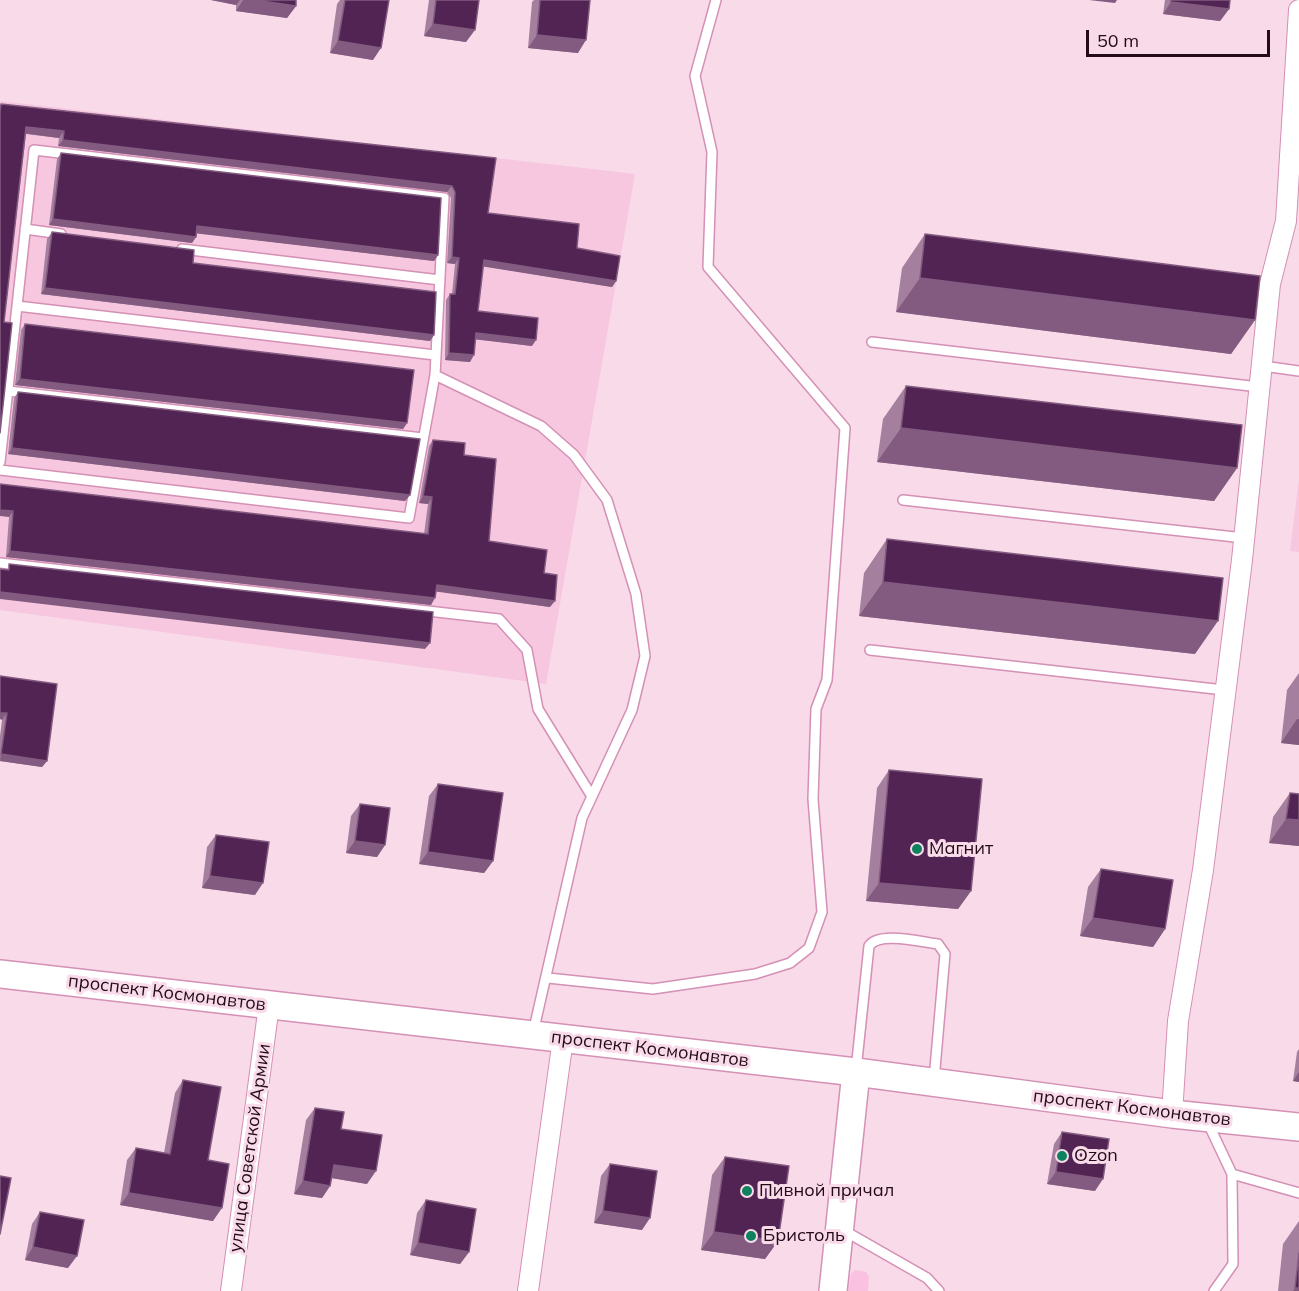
<!DOCTYPE html>
<meta charset="utf-8">
<style>
body{margin:0}
#map{position:relative;width:1299px;height:1291px;overflow:hidden;background:#f8dae9;font-family:Mulish,sans-serif}
canvas{display:block}
.scale{position:absolute;left:1086px;top:30px;width:184px;height:27px;box-sizing:border-box;border:3px solid #230b19;border-top:0;padding-left:8px;font-size:18px;line-height:21px;white-space:nowrap;color:#230b19;-webkit-text-stroke:4px #f8dae9;paint-order:stroke}
</style>
<div id="map">
<canvas width="1299" height="1291"></canvas>
<div class="scale">50 m</div>
</div>
<script>
const ctx = document.querySelector('canvas').getContext('2d');
ctx.lineJoin = 'round';
function paint(path, color) { ctx.fillStyle = color; ctx.fill(path, 'evenodd'); }
function trace(path, color, width, dash) { ctx.strokeStyle = color; ctx.lineWidth = width; ctx.lineCap = dash ? 'butt' : 'round'; ctx.setLineDash(dash || []); ctx.stroke(path); }
function label(font, color, halo, rows, align = 'center') {
  ctx.font = font + ' Mulish,sans-serif'; ctx.lineWidth = 6; ctx.setLineDash([]); ctx.textBaseline = 'middle'; ctx.strokeStyle = halo; ctx.fillStyle = color; for (const [text, x, y, turn = 0] of rows) {
    ctx.save(); ctx.translate(x, y); ctx.rotate((+turn || 0) * Math.PI / 180); ctx.textAlign = isNaN(turn) ? turn : align; if (halo) ctx.strokeText(text, 0, 0); ctx.fillText(text, 0, 0); ctx.restore();
  }
}
paint(new Path2D(`
 M0,101L635,174L546,684L0,610Z
 M1299,479V552L1290,551Z`), '#f7c7e0');
paint(new Path2D(`
 M855,1270L866,1272L869,1277L868,1291H848L851,1274Z`), '#fac2e0');
const lane = new Path2D(`
 M25,229L61,234
 M182,249L440,280
 M17,306L435,355
 M872,342L1259,387
 M1263,366L1299,371
 M435,375L541,426L574,455L607,500L636,594L645,656L632,710L582,818L533,1033
 M8,391L423,438
 M0,462L34,150L444,198L435,375L409,518L0,470
 M903,500L1244,538
 M0,563L499,619L527,650L538,709L591,795
 M870,650L1224,690
 M548,978L653,989L755,974L790,963L809,948L822,912L813,799L816,709L827,680L845,428L708,267L712,152L695,76L716,0
 M856,1070L869,946C879,931 921,942 938,944L945,954L934,1080
 M1207,1121L1232,1174L1299,1193
 M843,1230L927,1278L939,1291
 M1214,1291L1233,1264L1232,1174`);
const street = new Path2D(`
 M1172,1114L1178,1021L1203,870L1242,560L1270,284L1286,221L1299,10
 M231,1291L269,1005
 M528,1291L563,1039`);
const secondary = new Path2D(`
 M0,974L856,1072L1172,1114L1299,1127
 M833,1291L856,1072`);
trace(lane, '#d490b5', 12);
trace(street, '#d490b5', 22);
trace(secondary, '#d490b5', 30);
trace(lane, '#fff', 9);
trace(street, '#fff', 20);
trace(secondary, '#fff', 27);
paint(new Path2D(`
 M211,0H296V6L287,18L236,11V5Z
 M340,0H345L373,60L330,53L337,4Z
 M429,0H479L466,42L424,36Z
 M534,0H590L578,53L528,48L532,2Z
 M1165,0H1230L1229,9L1220,21L1163,14Z
 M1,104L496,158L488,213L577,248L616,281L612,287L483,266L478,311L532,346L476,339L470,362L445,360L446,300L450,294H452L455,264L447,263L451,198L447,192L58,146L59,138L26,134L4,322L0,433V105Z
 M61,153L438,255L434,261L197,233L196,237L192,243L49,225L57,159Z
 M52,232L193,263L434,335L430,341L41,294L47,239Z
 M925,234L1255,320L1231,354L896,312L902,268Z
 M25,324L407,423L403,429L15,385L21,330Z
 M906,386L1237,468L1214,501L877,462L883,419Z
 M18,392L410,495L405,501L8,454L14,398Z
 M433,440L464,455L489,541L544,573L550,607L436,591L431,605L6,557L9,517L0,484L424,534L428,504L419,503L429,446Z
 M887,539L1195,654L859,616L864,573Z
 M1299,673V745L1281,743L1287,690Z
 M0,676L47,761L42,767L0,761V736L2,720Z
 M889,770L971,891L958,909L866,901L877,788Z
 M438,784L493,861L484,873L419,864L429,796Z
 M1290,793L1299,846L1269,843L1273,817Z
 M360,804L385,845L377,857L346,853L351,816Z
 M216,835L255,895L202,888L207,847Z
 M1101,869L1165,929L1153,947L1080,936L1088,887Z
 M1299,1049V1082L1293,1081L1297,1052Z
 M183,1080L208,1160L213,1221L120,1205L127,1160L136,1148L164,1153L175,1093Z
 M315,1108L341,1129L367,1184L332,1178L330,1186L322,1198L294,1194L306,1120Z
 M1062,1132L1095,1191L1047,1184L1054,1144Z
 M725,1157L778,1241L765,1259L701,1250L712,1175Z
 M610,1164L642,1230L594,1223L601,1176Z
 M426,1200L469,1252L460,1264L410,1255L417,1213Z
 M40,1212L68,1268L25,1260L32,1224Z
 M1299,1221V1291H1278L1283,1244Z`), '#a47f9e');
paint(new Path2D(`
 M211,0H240L236,5Z
 M243,0H255L296,6L287,18L236,11Z
 M1089,0H1117L1115,3Z
 M1171,2L1229,9L1220,21L1163,14Z
 M433,24L475,30L466,42L424,36Z
 M537,35L586,40L578,53L528,48Z
 M338,41L381,48L373,60L330,53Z
 M26,127L64,131L59,138L22,133Z
 M63,140L452,186L447,192L58,146Z
 M53,219L196,237L192,243L49,225Z
 M197,226L438,255L434,261L193,233Z
 M452,257L459,258L455,264L447,263Z
 M484,260L616,281L612,287L480,266Z
 M920,278L1255,320L1231,354L896,312Z
 M45,288L434,335L430,341L41,294Z
 M476,333L536,340L532,346L472,339Z
 M449,353L474,355L470,362L445,360Z
 M20,379L407,423L403,429L15,385Z
 M901,428L1237,468L1214,501L877,462Z
 M12,448L410,495L405,501L8,454Z
 M423,496L432,497L428,504L419,503Z
 M0,510L13,511L9,517L0,516Z
 M10,551L435,598L431,605L6,557Z
 M883,582L1218,621L1195,654L859,616Z
 M437,585L555,601L550,607L432,591Z
 M0,592L430,643L425,649L0,599Z
 M0,713H7L2,720L0,719Z
 M1297,719H1299V745L1281,743Z
 M1,754L47,761L42,767L0,761Z
 M1286,819L1299,820V846L1269,843Z
 M355,841L385,845L377,857L346,853Z
 M428,852L493,861L484,873L419,864Z
 M210,876L263,883L255,895L202,888Z
 M879,883L971,891L958,909L866,901Z
 M1093,918L1165,929L1153,947L1080,936Z
 M1299,1072V1082L1293,1081Z
 M334,1165L376,1171L367,1184L325,1177Z
 M1056,1172L1103,1179L1095,1191L1047,1184Z
 M303,1181L330,1186L322,1198L294,1194Z
 M129,1193L222,1208L213,1221L120,1205Z
 M603,1211L650,1218L642,1230L594,1223Z
 M714,1232L778,1241L765,1259L701,1250Z
 M418,1243L469,1252L460,1264L410,1255Z
 M33,1247L77,1256L68,1268L25,1260Z
 M1295,1288H1299V1291H1293Z`), '#835b80');
const building = new Path2D(`
 M255,0H296V6Z
 M345,0H389L381,48L338,41Z
 M436,0H479L475,30L433,24Z
 M540,0H590L586,40L537,35Z
 M1171,0H1230L1229,9L1171,2Z
 M1,104L496,158L488,213L579,224L577,248L620,256L616,281L484,260L478,311L538,318L536,340L476,333L474,355L449,353L450,294H455L459,258L452,257L455,192L452,186L63,140L64,131L26,127L4,322L12,323L0,433V112Z
 M61,153L441,198L438,255L197,226L196,237L53,219Z
 M52,232L194,250L193,263L436,292L434,335L45,288Z
 M925,234L1260,276L1255,320L920,278Z
 M25,324L414,370L407,423L20,379Z
 M906,386L1242,425L1237,468L901,428Z
 M18,392L420,439L410,495L12,448Z
 M433,440L465,443L464,455L496,459L489,541L547,550L544,573L557,575L555,601L437,585L435,598L10,551L13,511L0,510V484L428,534L432,497L423,496Z
 M887,539L1223,578L1218,621L883,582Z
 M9,564L433,612L430,643L0,592V569L9,570Z
 M0,676L57,684L47,761L1,754L7,713H0Z
 M889,770L982,779L971,891L879,883Z
 M438,784L503,793L493,861L428,852Z
 M1290,793L1299,794V820L1286,819Z
 M360,804L390,808L385,845L355,841Z
 M216,835L269,842L263,883L210,876Z
 M1101,869L1173,880L1165,929L1093,918Z
 M183,1080L221,1087L208,1160L229,1164L222,1208L129,1193L136,1148L170,1154Z
 M315,1108L344,1112L341,1129L382,1135L376,1171L334,1165L330,1186L303,1181Z
 M1062,1132L1109,1139L1103,1179L1056,1172Z
 M725,1157L789,1166L778,1241L714,1232Z
 M610,1164L657,1171L650,1218L603,1211Z
 M0,1176L11,1178L0,1234Z
 M426,1200L476,1209L469,1252L418,1243Z
 M40,1212L84,1220L77,1256L33,1247Z
 M1299,1253V1288H1295Z`);
paint(building, '#512453');
trace(building, '#835b80', 1.5);
for (const [x, y, r, color] of [
 [917,849,6,"#0e815f"],
 [1062,1156,6,"#0e815f"],
 [747,1191,6,"#0e815f"],
 [751,1236,6,"#0e815f"]
]) { const dot = new Path2D(); dot.arc(x, y, r, 0, 2 * Math.PI); ctx.fillStyle = color; ctx.fill(dot); trace(dot, '#f8dae9', 2); }
label('18px', '#230b19', '#f8dae9', [
 ["Магнит",929,849],
 ["Ozon",1074,1156],
 ["Пивной причал",759,1191],
 ["Бристоль",763,1236]
], 'left');
label('18px', '#230b19', '#f8dae9', [
 ["проспект Космонавтов",167,993,7],
 ["проспект Космонавтов",650,1049,7],
 ["проспект Космонавтов",1132,1108,7],
 ["улица Советской Армии",250,1148,-82]
]);
</script>
